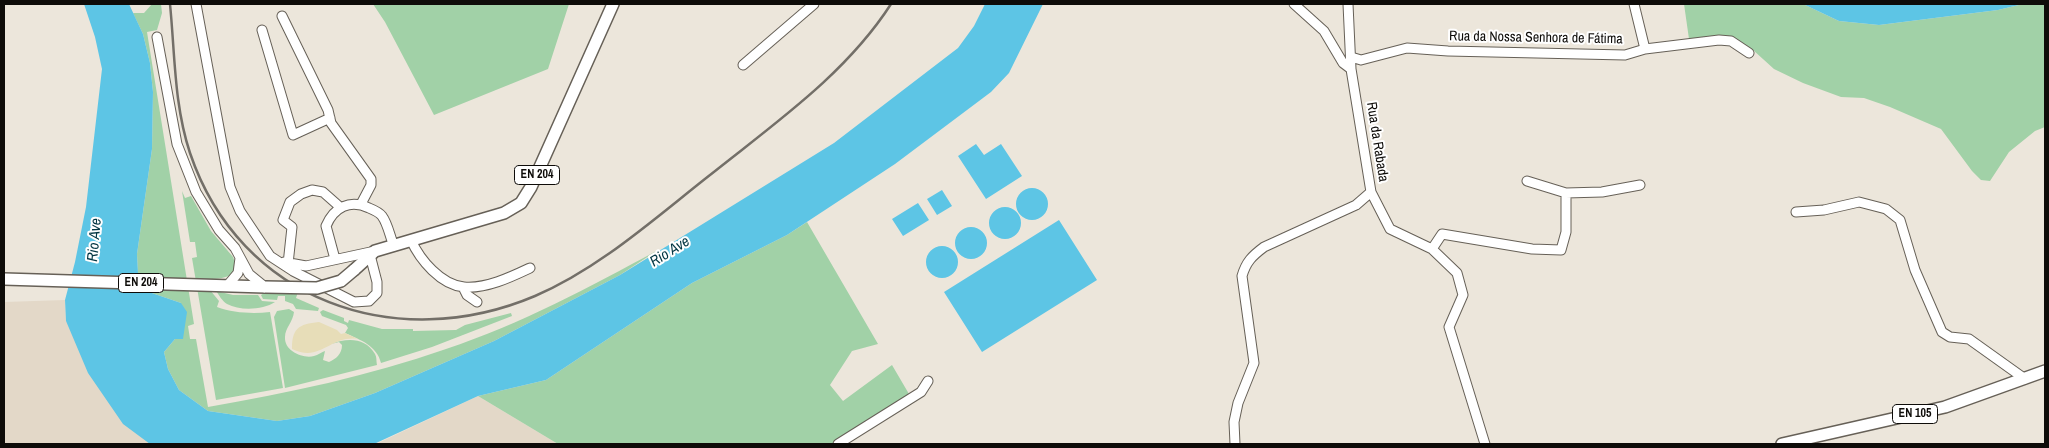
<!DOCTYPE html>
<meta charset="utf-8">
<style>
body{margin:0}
#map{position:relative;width:2049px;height:448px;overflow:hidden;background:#ece6db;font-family:"Archivo Narrow",sans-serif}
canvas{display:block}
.frame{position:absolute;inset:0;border:5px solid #0e0c09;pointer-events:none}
</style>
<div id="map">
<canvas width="2049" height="448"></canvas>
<div class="frame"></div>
</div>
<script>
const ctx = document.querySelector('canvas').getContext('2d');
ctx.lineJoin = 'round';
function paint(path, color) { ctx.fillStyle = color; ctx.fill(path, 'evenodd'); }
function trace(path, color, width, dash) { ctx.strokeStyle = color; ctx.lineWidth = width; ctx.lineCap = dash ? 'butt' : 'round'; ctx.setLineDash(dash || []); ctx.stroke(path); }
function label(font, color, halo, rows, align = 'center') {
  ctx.font = font + ' "Archivo Narrow",sans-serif'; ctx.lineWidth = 4; ctx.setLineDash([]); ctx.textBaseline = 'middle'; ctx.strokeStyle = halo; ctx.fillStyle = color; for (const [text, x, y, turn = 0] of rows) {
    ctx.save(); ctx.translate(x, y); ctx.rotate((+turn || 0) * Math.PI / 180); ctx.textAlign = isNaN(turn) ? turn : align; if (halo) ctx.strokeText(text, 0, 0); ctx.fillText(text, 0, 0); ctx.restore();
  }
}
paint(new Path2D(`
 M65,300L66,321L150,444H4V302Z
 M478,396L558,444H374H376Z`), '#e3d8c8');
paint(new Path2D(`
 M152,4H161L162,13L157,30L147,32L194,324L188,326L190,339H196L208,407C289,393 368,376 446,349C521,324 590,287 658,250L620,275L494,341L375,393L310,416L277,421L208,411L179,390L168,369L164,352L175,339H183L181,303L146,291L138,274L137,254L152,149L153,92L150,63L143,34L133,13H144Z
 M373,4H569L548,69L434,115L385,22Z
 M1684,4H1803L1839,21L1879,25L1998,10L2023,4H2045V127L2035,131L2009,152L1990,181L1981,180L1972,171L1941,129L1890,107L1864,98L1841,97L1803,83L1774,69L1753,50L1735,40L1689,39Z
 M182,191L185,198L191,196L211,231L233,257C242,278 221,279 207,279L210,290L219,301L217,307C233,313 253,314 270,312L283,388L216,400L192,258L197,257L195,242H190Z
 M807,222L878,344L852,351L830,385L843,401L892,365L909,394L834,444H558L478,396L546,380L692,283L787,235Z
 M216,291L233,295H258L262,301L275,302C263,310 240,311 227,304C222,301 219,295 216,291Z
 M266,292H298L296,298L319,308L318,311L296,309L293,304L285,301V296H278L277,300L263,299L261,295Z
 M289,309L294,312C293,322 285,328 285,337C284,351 303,359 314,356C318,355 322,352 325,351L323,360L329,362C336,359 342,354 342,345L339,342L331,344C347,338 365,337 375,354C377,358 376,359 377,365L285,388L274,317L277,311Z
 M323,310L344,318V321L348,323L349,320L382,329H413V331L456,330L465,325L511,313L512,316L432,347L381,363C377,346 361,340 345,333L348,328L346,325L322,316L320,312Z`), '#a1d1a7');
paint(new Path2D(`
 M319,322L337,330L341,334L345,333L358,339C330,335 321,363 292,349C292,329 298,324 319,322Z`), '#e7ddb8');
paint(new Path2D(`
 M84,4H129L143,34L150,63L153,92L152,149L137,254L138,273L146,291L181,303L187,312L183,339H175L164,352L168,369L179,390L208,411L277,421L310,416L375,393L494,341L620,275L834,143L958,48L974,26L985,4H1043L1009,73L991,92L895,164L787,235L692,283L546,380L478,396L374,444H150L123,424L88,373L66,321L65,300L75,262L86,207L102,69L95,37Z
 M1803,4H2023L1998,10L1879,25L1839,21Z
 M976,144L984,155L1001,144L1022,176L986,199L958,156Z
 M1016 204a16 16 0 1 1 32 0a16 16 0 1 1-32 0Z
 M942,190L952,206L937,215L927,199Z
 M918,203L929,220L903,236L892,219Z
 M989 223a16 16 0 1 1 32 0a16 16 0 1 1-32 0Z
 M1059,220L1097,280L982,352L944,292Z
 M955 243a16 16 0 1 1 32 0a16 16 0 1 1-32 0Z
 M926 262a16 16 0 1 1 32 0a16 16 0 1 1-32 0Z`), '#5dc5e5');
const minor = new Path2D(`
 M196,4L230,187L240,211L270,256L293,271L354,302L369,301L377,293V282L370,255
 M1294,4L1324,31L1343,63L1351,69
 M1348,4L1351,69L1371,192L1390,229L1432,249L1457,273L1463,295L1449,327L1485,444
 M1634,4L1645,49
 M282,16L328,110L331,123L371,179V185L361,204
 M262,30L293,135L330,118
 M157,37L177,144L196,192L219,230L235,248L249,274L265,287
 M1351,57L1361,60L1407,48L1448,51L1625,55L1645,49L1719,40L1731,41L1749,53
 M743,65L814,4
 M1527,181L1566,193L1602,192L1640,185
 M1796,212L1824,210L1859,202L1886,209L1900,220L1915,270L1942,332L1950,337L1969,339L2025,379
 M411,240C420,260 441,285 464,287C486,289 511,277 530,268
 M1432,249L1442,234L1532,249L1561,250L1566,232V193
 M335,259L326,226C334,207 350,199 369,208C374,210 379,212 382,216C388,224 390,237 394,246
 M284,262L306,266L375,251
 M288,264L292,227L283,220L290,202L301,194L312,190L323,192L340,207
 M227,286L238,273L240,258
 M463,287L467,295L477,302
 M838,444L921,392L928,381
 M1235,444L1234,422L1238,403L1254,363L1242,276C1246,262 1252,256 1264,247L1356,205L1371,192`);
const major = new Path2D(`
 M354,270L375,251L504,213L521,203L531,187L613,4
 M4,279L265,287
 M1782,444L1945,407L2045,371`);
trace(minor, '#666057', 11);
trace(major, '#666057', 14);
trace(minor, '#fff', 9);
trace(major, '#fff', 11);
trace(new Path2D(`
 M170,4C175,54 174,105 190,153C240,301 396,355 535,296C600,268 655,218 710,175C775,123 846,74 891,4`), '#736f68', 2.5);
const majorBridge = new Path2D(`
 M265,287L317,288L341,281L354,270`);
trace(majorBridge, '#666057', 14, []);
trace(majorBridge, '#fff', 11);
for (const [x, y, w] of [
 [537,175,45],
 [141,283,45],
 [1915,414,45]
]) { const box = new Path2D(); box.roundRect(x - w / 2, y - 9.5, w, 19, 4); ctx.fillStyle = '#fff'; ctx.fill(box); trace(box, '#0e0c09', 1); }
label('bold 12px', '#0e0c09', null, [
 ["EN 204",537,175],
 ["EN 204",141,283],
 ["EN 105",1915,414]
]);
label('14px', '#0e0c09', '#fff', [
 ["Rua da Nossa Senhora de Fátima",1536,38,1],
 ["Rua da Rabada",1377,142,81]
]);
label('italic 15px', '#033643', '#fff', [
 ["Rio Ave",95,240,-85],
 ["Rio Ave",670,252,-32]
]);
</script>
